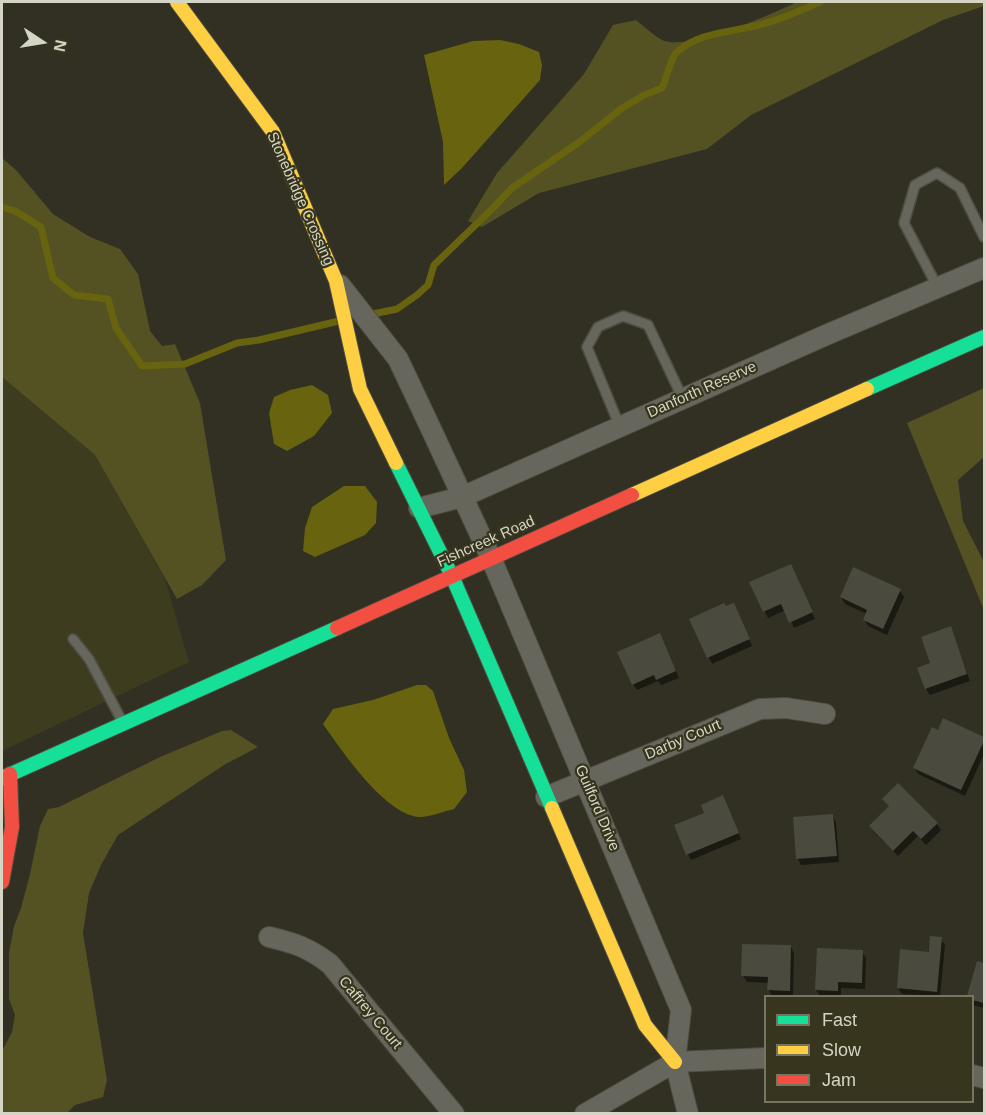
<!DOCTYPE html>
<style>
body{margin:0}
#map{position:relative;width:986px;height:1115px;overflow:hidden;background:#313023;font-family:Arial,sans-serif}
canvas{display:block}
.frame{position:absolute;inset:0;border:3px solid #d5d5c6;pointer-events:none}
.legend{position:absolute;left:764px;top:995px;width:210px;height:108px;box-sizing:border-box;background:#37351d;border:2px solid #767561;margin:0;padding:8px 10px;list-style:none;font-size:18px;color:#d5d5c6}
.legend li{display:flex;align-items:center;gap:12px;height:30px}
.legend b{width:30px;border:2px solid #767561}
.north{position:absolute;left:12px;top:12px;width:60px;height:60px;-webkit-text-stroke:4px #37351d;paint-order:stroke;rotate:102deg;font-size:16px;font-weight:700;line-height:24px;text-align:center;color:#d5d5c6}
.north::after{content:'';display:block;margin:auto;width:21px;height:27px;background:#d5d5c6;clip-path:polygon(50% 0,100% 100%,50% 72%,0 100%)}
</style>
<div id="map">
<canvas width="986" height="1115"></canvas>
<div class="frame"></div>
<ul class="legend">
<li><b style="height:8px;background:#16e098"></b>Fast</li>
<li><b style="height:8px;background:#ffcf43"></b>Slow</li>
<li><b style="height:8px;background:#f24e42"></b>Jam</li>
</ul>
<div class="north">N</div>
</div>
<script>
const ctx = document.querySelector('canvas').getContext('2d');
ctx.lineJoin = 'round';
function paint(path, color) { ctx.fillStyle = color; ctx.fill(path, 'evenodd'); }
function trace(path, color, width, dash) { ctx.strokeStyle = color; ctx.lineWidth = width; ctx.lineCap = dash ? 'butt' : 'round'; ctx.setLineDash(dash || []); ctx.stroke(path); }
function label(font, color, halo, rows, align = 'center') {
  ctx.font = font + ' Arial,sans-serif'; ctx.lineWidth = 4.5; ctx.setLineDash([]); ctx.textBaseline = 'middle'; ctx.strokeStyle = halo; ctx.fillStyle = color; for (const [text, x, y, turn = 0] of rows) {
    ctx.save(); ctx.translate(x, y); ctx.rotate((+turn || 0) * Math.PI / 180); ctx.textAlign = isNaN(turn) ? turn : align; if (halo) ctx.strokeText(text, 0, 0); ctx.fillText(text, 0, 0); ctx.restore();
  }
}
paint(new Path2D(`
 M2,377L95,455L165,579L189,662L2,751Z`), '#3d3c1f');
paint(new Path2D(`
 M797,2H984V6L943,20L751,115L707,149L539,193L482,227L468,221L497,173L584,74L613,25L636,20C644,26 653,35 662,40C687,52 772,14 797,2Z
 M2,158L16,170L53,214L90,237L120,249L138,274L150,331L162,346L175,344L200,403L226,560L202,585L177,599L95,455L2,377Z
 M984,388V457L958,480L963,521L984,562V610L907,423Z
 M231,730L258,747L224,765L118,835L101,865L89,893L83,933L107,1080L103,1097L75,1105L67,1113H2L3,1049L12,1032L15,1015L9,999V953L14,926L21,908L30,874L40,826L48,809L59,807L160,757L222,731Z`), '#545123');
paint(new Path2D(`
 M500,40L519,44L539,52L542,65L540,80L462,168L444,185L443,142L424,55L473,41Z
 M312,385L328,395L332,413L314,436L287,451L274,444L269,413L274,397L290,390Z
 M344,486H365L377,502L376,523L365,535L315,557L303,551L305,528L312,507Z
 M417,685H426L433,691L449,738L464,770L467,792L454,809C444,811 428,818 418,817C384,813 342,751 323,724L333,709L373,700Z`), '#68630e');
paint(new Path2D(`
 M854,569L900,591L904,597L887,635L868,626L865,620L867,614L845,604L841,597Z
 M794,572L815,619L794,628L786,610L768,618L751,583Z
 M737,611L752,646L712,664L691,620Z
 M950,628L970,681L930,695L926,689L932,664Z
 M663,641L679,678L661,685L658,681L637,690L633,684Z
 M944,720L984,739V754L965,796L918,774L915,768Z
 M884,799L937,824L941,830L926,845L918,836L898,856L874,832L870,826L890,807Z
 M726,803L741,839L691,860L688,854Z
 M832,815L836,822L839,862L801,865L798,859Z
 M941,939L945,945L940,996L902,994L898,988Z
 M791,947L794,953L793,996H772L769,990V983L747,982L743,976Z
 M862,952L866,958L865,989L841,988V996H820L816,990Z
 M978,963L984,965V1008L972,1005V996H969Z`), '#0007');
trace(new Path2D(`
 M2,207L15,211L41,227L53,278L74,295L108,299L116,328L142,366L185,364L237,343L259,340L339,321
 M368,315L397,309L417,295L428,285L434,265L492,209L512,188L578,143L621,109L644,95L662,88C666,80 671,58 676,53C698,32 732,32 759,25C781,20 801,10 820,2`), '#68630e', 7);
paint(new Path2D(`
 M791,564L813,612L789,623L781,604L763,612L749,582Z
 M853,567L901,589L883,629L863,620L867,610L840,597Z
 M724,603L726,606L734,603L750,639L707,658L689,619Z
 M951,626L967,674L925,689L917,668L930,663L921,637Z
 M660,633L676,671L656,680L654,675L632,685L617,652Z
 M943,718L984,737V741L961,790L913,768L932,727L938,730Z
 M898,783L938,823L921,839L913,831L893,851L869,826L889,806L882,799Z
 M723,795L739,833L686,855L674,825L704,813L701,805Z
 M833,814L837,856L796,859L793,817Z
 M930,936L942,937L937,992L897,988L900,949L929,952Z
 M742,944L791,945L790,991L767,990L768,977L741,976Z
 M817,948L863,950L862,983L838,982V991L815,990Z
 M977,961L984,963V1003L972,1000V996H967Z`), '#4a4a3e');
const lane = new Path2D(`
 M938,288L904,223L915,185L937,173L960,188L984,237
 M620,427L587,347L598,327L623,316L648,325L683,399
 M73,639L89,659L122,721`);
const street = new Path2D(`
 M340,285L398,359L432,431L491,558L681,1010L675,1062L688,1114
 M419,508L462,497L826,335L984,268
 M546,797L760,709L786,708L825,714
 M269,937C295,943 309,948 330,964L454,1114
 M972,1075L984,1078
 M585,1114L675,1062L766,1058`);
const fast = new Path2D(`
 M867,389L984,337
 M396,463L452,576L552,808
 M2,778L337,628`);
const slow = new Path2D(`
 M177,2L273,132L336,281L360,389L396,463
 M632,495L867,389
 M552,808L645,1025L675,1062`);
const jam = new Path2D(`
 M337,628L632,495
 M2,882L12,827L10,774`);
trace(lane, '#4d4d41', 12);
trace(street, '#4d4d41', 22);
trace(fast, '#4d4d41', 16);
trace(slow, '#4d4d41', 16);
trace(jam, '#4d4d41', 16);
trace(lane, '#66665c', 9);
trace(street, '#66665c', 20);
trace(fast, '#16e098', 14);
trace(slow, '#ffcf43', 14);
trace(jam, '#f24e42', 14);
label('15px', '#d5d5c6', '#37351d', [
 ["Stonebridge Crossing",300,199,66],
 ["Danforth Reserve",702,390,-24],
 ["Fishcreek Road",486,542,-24],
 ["Darby Court",683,740,-23],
 ["Guilford Drive",597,808,67],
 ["Caffrey Court",370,1013,50]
]);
</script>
